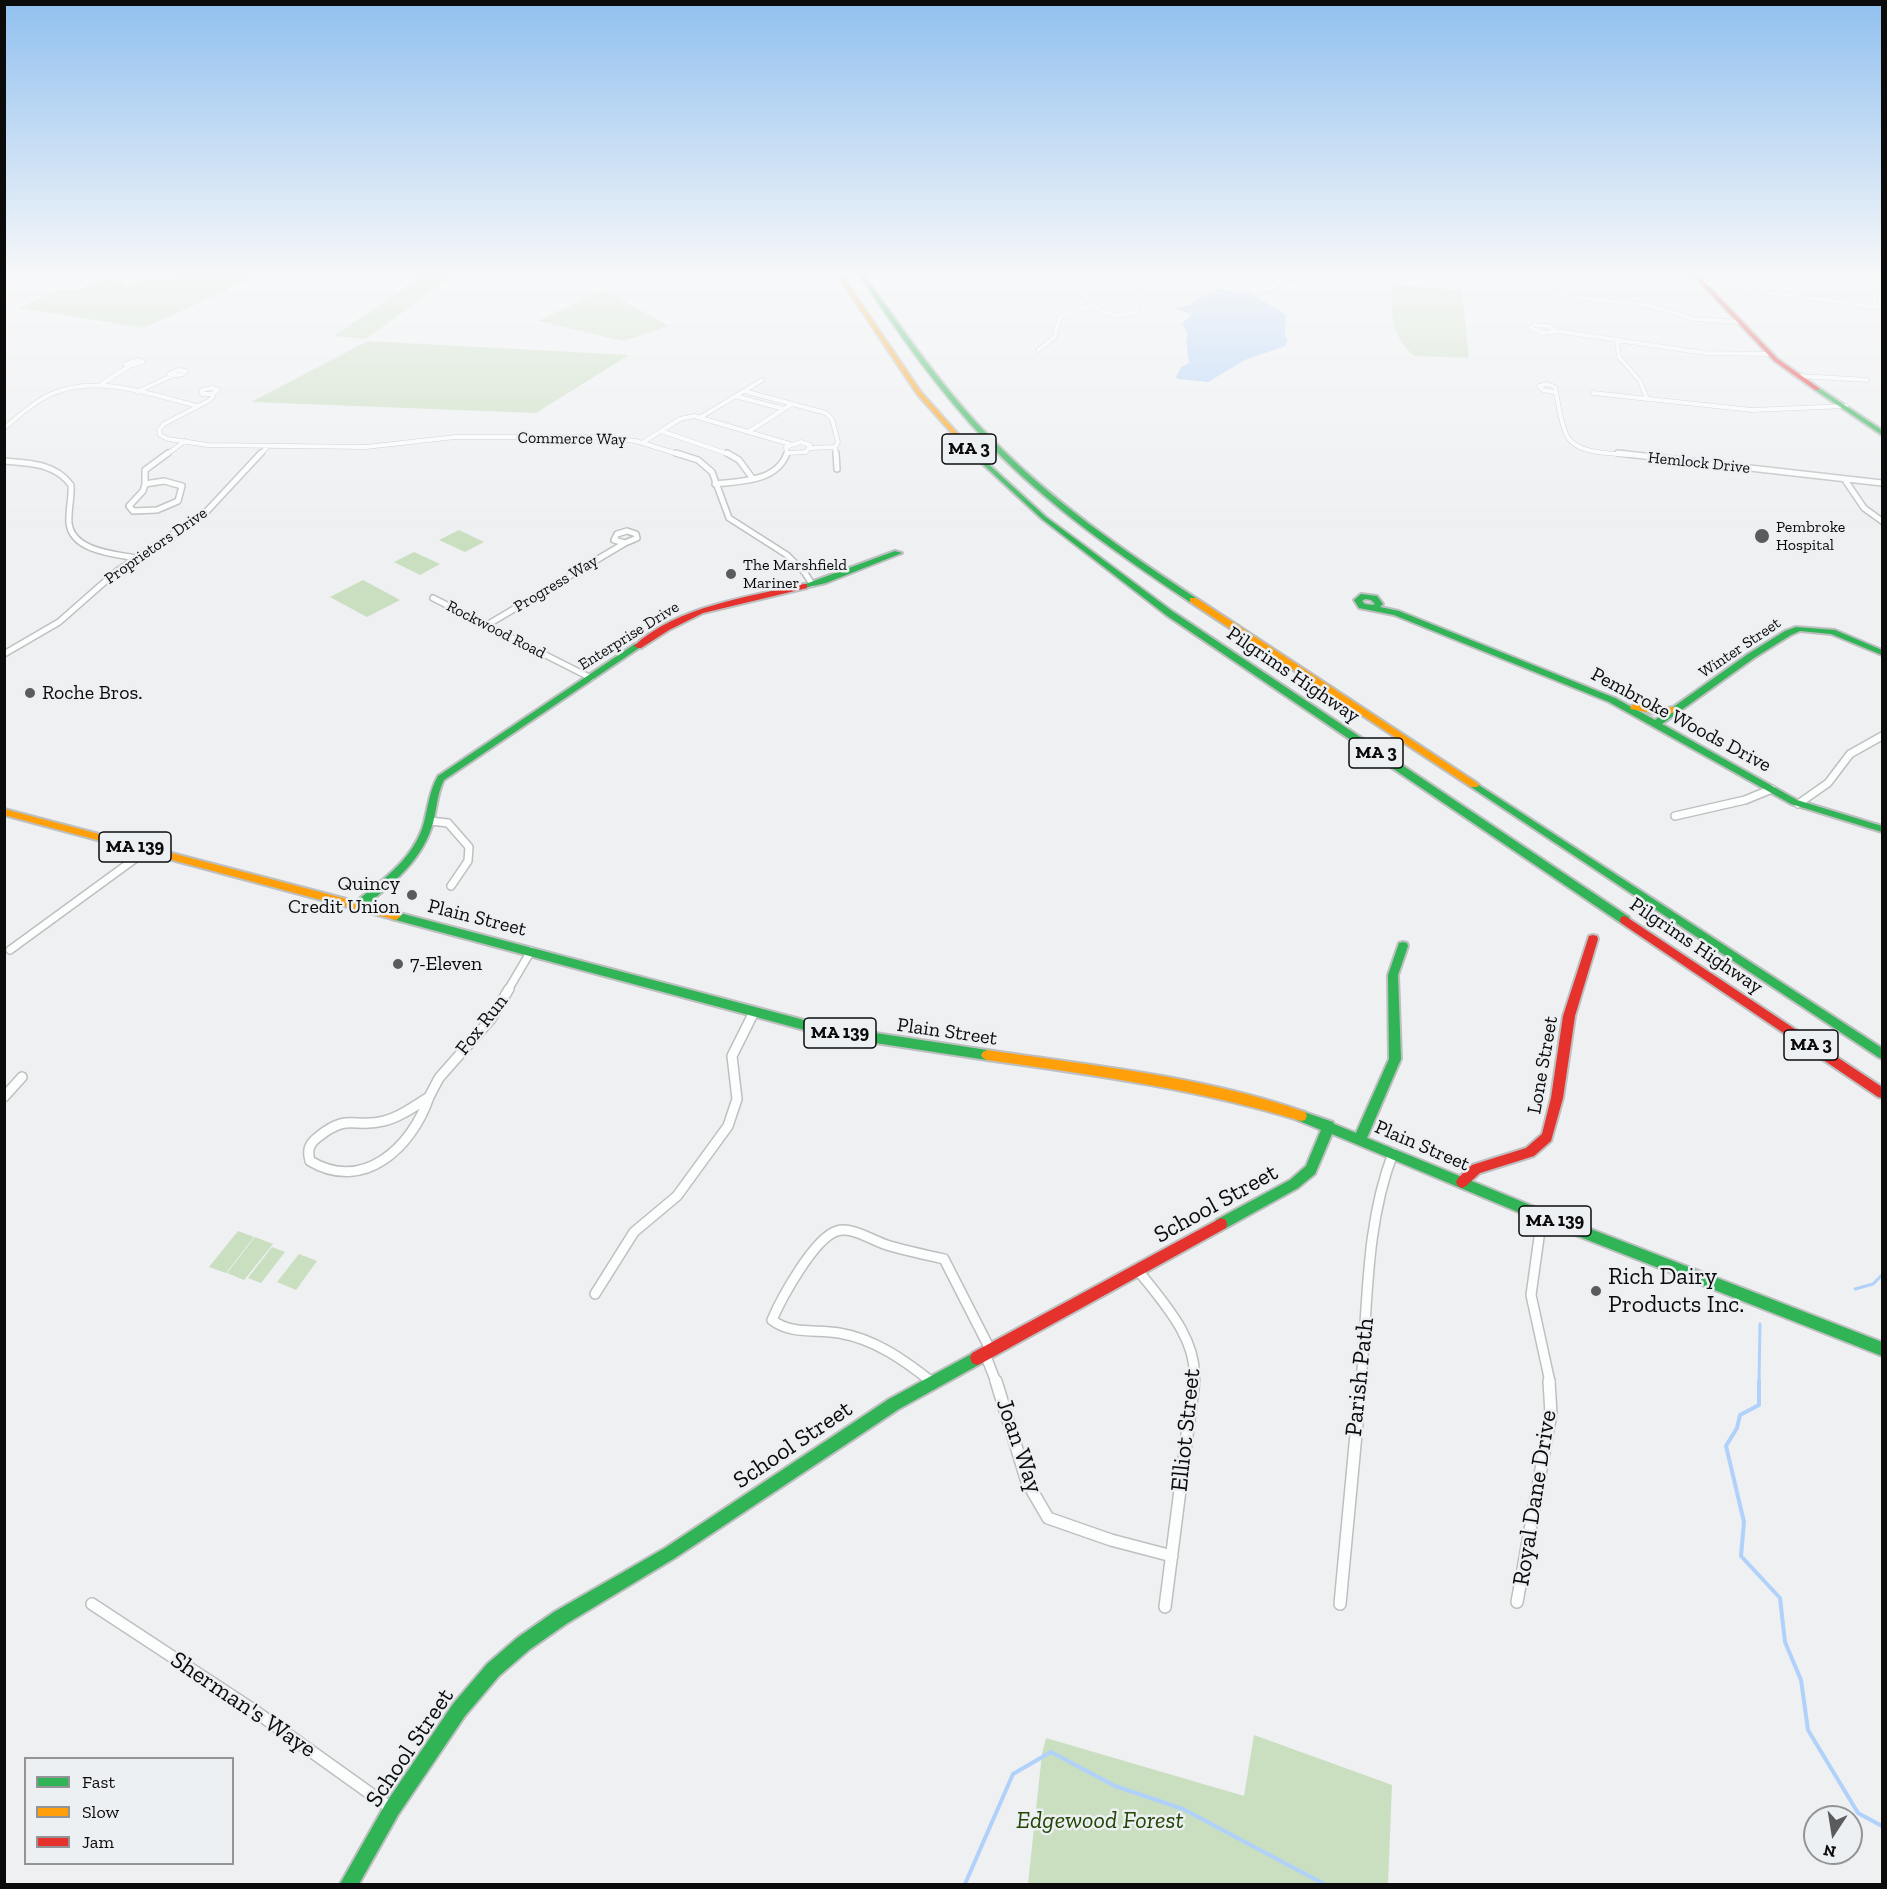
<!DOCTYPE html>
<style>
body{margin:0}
#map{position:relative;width:1887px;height:1889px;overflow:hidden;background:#eef0f2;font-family:"Zilla Slab",serif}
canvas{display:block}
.frame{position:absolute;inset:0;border:6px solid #0b0b0c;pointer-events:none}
.legend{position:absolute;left:24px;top:1757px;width:210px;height:108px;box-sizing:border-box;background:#edf0f3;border:2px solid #939497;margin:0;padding:8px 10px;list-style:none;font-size:18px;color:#0b0b0c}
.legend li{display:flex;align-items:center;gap:12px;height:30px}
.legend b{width:30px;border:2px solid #939497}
.north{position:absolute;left:1803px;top:1805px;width:60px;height:60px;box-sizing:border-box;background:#edf0f3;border:2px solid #939497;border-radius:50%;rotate:192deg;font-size:16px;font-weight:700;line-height:24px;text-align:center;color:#0b0b0c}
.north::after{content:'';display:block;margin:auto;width:21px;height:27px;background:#5a5b5c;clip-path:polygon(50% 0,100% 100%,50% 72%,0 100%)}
</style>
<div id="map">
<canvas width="1887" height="1889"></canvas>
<div class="frame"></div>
<ul class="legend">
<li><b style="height:8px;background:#30b455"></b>Fast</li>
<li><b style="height:8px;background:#ff9f0a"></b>Slow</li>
<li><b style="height:8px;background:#e5322d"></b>Jam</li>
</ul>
<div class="north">N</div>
</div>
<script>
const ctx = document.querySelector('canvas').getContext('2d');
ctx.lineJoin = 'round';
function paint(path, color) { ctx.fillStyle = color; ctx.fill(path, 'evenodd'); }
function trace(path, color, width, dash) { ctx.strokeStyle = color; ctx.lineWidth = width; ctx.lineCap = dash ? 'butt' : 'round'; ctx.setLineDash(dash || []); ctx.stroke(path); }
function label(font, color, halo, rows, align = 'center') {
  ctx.font = font + ' "Zilla Slab",serif'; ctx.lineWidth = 5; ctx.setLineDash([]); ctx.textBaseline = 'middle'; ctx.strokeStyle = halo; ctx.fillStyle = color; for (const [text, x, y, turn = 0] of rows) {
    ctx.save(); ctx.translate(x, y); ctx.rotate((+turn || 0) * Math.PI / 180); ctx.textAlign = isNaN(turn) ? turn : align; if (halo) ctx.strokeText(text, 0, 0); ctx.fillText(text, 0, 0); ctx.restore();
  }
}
paint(new Path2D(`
 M123,274H138L120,284L129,286L143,279L169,280L181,275L255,277L144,328L19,308L60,289H81L99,280L114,279Z
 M420,277L448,279L366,339L334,336Z
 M1393,285L1462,290L1469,358L1414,356C1392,337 1389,312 1393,285Z
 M604,290L669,326L623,341L538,321Z
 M368,341L629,355L536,413L251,402Z
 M459,530L484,542L465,552L439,540Z
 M414,552L440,564L420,575L394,562Z
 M363,580L400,600L367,617L330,597Z
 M238,1231L254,1237L226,1273L209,1267Z
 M255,1237L273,1244L244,1280L227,1273Z
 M272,1247L285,1252L261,1283L248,1278Z
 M299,1254L317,1261L296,1290L277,1282Z
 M1254,1735L1392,1785L1388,1884H1028L1042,1754L1046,1738L1244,1796Z`), '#cadec0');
paint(new Path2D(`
 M1218,289L1251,293L1286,315L1285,336L1288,340L1285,346L1245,360L1208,382L1178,379L1176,377L1181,367L1189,363L1186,339L1188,335L1182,323L1192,315L1175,308L1191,305L1193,301Z`), '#b0d1f9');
trace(new Path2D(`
 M1260,296L1304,275L1322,274`), '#b0d1f9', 1.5);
trace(new Path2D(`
 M1855,1289L1873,1284L1882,1275
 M1759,1382L1760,1324`), '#b0d1f9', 3);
trace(new Path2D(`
 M1759,1381V1405L1740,1415L1737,1428L1726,1446L1744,1522L1741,1556L1780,1598L1785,1642L1801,1680L1808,1730L1858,1813L1882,1826
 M965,1884L1013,1774L1051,1752L1115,1786L1183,1809L1324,1884`), '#b0d1f9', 4);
const streetFar4 = new Path2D(`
 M86,274L114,279L152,274
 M1092,274L1078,287C1093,309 1109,321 1136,312L1137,307
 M1122,274L1126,281L1149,291
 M1159,274V277L1172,279L1206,274
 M1663,274L1717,285L1882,308
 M1874,274L1882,276
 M1460,279L1446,280L1458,283L1460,282L1461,274
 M1542,286L1544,283L1530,282L1570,297L1648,305L1694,319L1740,322
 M1876,307L1871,289L1882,281
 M1534,325L1549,326L1556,331L1544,333L1530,328Z
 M1556,331L1705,353L1770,354
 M1617,340L1619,357L1640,381L1647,399
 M1038,350L1054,338L1060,316L1091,305
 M139,360L143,362L129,366L125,364Z
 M178,370L186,371L183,374L171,376L169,374Z
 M1800,376L1867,380
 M102,384L129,366
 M212,388L218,390L212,394H202V390Z
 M744,391L826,413L832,419L838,442L835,447L836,455
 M137,392L171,376
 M1554,392L1543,390L1539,386L1547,384L1555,387C1558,402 1560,420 1566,434C1575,455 1612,453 1631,455
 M1593,393L1752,410L1846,406
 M212,394L213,397L208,401L164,424L159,430L160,435L168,439L208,445L366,447L455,437H599L636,441L681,455
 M735,396L784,409
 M701,417L762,380
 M4,428C18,417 32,403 49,395C96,373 149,394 197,406
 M661,431L731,455
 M748,432L792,404
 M801,442L810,445L806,452L787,453L786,447Z
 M642,443L680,419L694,416L790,444
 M810,448L835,447
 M166,455L185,441
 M260,455L268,446`);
const streetFar3 = new Path2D(`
 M676,453L698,460L712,472L729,518L787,555L805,573L812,584
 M727,453L739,460L753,479
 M836,453L837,469
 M1618,453L1882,483
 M4,461C29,463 55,463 71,485C72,498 68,510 69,523C72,551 114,554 136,558
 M1845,480L1864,508L1882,521
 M164,481L182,486L178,501L157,510L133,511L129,506L143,491L145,484Z
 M145,484V470L168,453
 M715,484C741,481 777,482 787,453
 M627,531L636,534L637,538L625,543L614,540L617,534Z
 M433,598L591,678
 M487,625L625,543
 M4,654L59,622L117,571L207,511L261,453`);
const streetFar2 = new Path2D(`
 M1798,804L1828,783L1850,754L1882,736
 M1675,816L1745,800L1772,789
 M430,821L448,823L469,847L468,861L451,886
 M10,950L147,850
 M508,990L531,951`);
const streetFar1 = new Path2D(`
 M4,1097L22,1077
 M429,1097C412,1147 364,1193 310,1161C307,1150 309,1144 318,1137C349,1112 354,1129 384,1121C400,1117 415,1106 429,1097Z
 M429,1097L439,1078L491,1019L509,989
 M1542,1216L1531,1295L1550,1382
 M1137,1269C1161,1300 1199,1339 1194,1382
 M595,1294L634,1232L677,1196L728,1126L737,1099L732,1056L754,1012
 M985,1354L996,1382
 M932,1382C904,1360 875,1339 839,1333C817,1329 791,1335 772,1320C781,1299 814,1238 837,1231C853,1226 874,1242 890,1246C908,1251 926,1255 944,1259L991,1351
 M1361,1382C1368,1305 1365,1226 1393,1153`);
const street = new Path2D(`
 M930,1381L932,1382
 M996,1381L1027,1482L1048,1518L1111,1540L1172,1556
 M1517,1602L1551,1414L1549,1381
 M92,1604L252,1709L392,1809
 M1340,1604L1361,1381
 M1165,1607L1194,1381`);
const fast = new Path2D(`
 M859,274H863C904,331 943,389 992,439C1052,501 1124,551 1196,598V602H1190C1118,554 1046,504 986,441C938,390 897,332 859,274Z
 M1815,388H1819L1882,430V435L1815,390Z
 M964,445H968L1046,517L1172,611L1629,917L1630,920L1629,923H1621L1166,615L1042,519L964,447Z
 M895,551L902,553L826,583L804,588L800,586Z
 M1361,594L1377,596L1383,604L1380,607L1399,611L1615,698L1655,720L1748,654L1785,631L1796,627L1835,630L1882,650V655L1831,634L1800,631L1791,635L1754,658L1662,724L1797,800L1882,826V832L1791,804L1609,702L1394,615L1359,608L1354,600ZM1365,599L1371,600L1375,604L1372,605L1365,604L1362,601Z
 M635,644H638L642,646L444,780C436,795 437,813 431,829C419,864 389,886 362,909H354L353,906L354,903C380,882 410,862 422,829C428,811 428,793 438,776Z
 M1474,782L1882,1048V1059L1878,1057L1471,787L1469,785L1471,783Z
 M396,912L823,1025L987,1050L991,1052L993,1055L991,1058L987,1060L823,1035L392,919L391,916Z
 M1403,942L1407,943L1408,946L1398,975L1401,1059L1367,1138L1547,1212L1882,1342V1356L1537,1220L1332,1134L1315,1174L1298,1188L1226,1228L1221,1230L1216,1228L1215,1224L1216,1220L1290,1180L1306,1166L1321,1130L1297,1120L1295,1116L1297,1112L1301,1111L1333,1122L1334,1124L1356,1133L1389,1059L1388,975L1398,946L1399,943Z
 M977,1351L982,1353L984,1358L982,1363L899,1409L675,1558L566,1624L529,1650L499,1676L465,1716L398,1815L359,1884H340L386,1803L453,1704L487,1664L517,1638L554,1612L665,1548L889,1399Z`);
const slow = new Path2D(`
 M837,274H841L921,392L968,445V447H964L917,394Z
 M1190,598H1196L1477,783L1479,785L1477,787H1471L1190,602Z
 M1634,704L1662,709L1674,707L1678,710L1677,712L1662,715L1631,709L1630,707Z
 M4,809L396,912L401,916L396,920L4,815Z
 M987,1050C1093,1066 1204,1076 1305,1112L1307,1116L1305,1120L1301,1121C1198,1089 1093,1075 987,1060L983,1058L981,1055L983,1052Z`);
const jam = new Path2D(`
 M1692,274H1697L1778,359L1819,388V390H1815L1774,361Z
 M804,584H807V588L703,613L669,630L641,648H638L634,646C677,606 749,597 804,584Z
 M1625,916L1882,1087V1098L1878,1097L1621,923L1620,920L1621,917Z
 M1593,935L1597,936L1598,939L1575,1016L1563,1098L1551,1141L1534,1156L1480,1173L1466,1186L1462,1188L1458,1186L1456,1182L1458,1178L1472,1165L1526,1148L1542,1134L1551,1098L1563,1016L1588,939L1589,936Z
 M1221,1218L1226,1220L1227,1224L1226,1228L982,1363L977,1365L972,1363L970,1358L972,1353Z`);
trace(streetFar4, '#bebfc0', 5);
trace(streetFar3, '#bebfc0', 8);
trace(streetFar2, '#bebfc0', 10);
trace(streetFar1, '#bebfc0', 12);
trace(street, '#bebfc0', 14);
trace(fast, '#bebfc0', 4);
trace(slow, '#bebfc0', 4);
trace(jam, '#bebfc0', 4);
trace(streetFar4, '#fcfdfd', 4);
trace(streetFar3, '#fcfdfd', 5);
trace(streetFar2, '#fcfdfd', 7);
trace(streetFar1, '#fcfdfd', 9);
trace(street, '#fcfdfd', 11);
paint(fast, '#30b455');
paint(slow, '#ff9f0a');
paint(jam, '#e5322d');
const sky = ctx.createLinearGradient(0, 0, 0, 538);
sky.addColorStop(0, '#91c0ef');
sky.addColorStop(0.51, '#f7f8f9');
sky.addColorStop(1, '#f7f8f900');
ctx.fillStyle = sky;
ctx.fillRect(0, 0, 1887, 538);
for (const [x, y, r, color] of [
 [1762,536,8,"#5a5b5c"],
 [731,574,6,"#5a5b5c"],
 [30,693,6,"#5a5b5c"],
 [412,895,6,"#5a5b5c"],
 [398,964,6,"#5a5b5c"],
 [1596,1291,6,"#5a5b5c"]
]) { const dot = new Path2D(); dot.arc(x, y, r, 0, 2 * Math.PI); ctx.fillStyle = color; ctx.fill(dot); trace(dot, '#edf0f3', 2); }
label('16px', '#0b0b0c', '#edf0f3', [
 ["Commerce Way",572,439,1],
 ["Hemlock Drive",1699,463,6],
 ["Proprietors Drive",156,546,-35],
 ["Progress Way",556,584,-31],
 ["Rockwood Road",496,630,27],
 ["Enterprise Drive",629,636,-32],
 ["Winter Street",1740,648,-34]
]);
label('16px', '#0b0b0c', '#edf0f3', [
 ["Pembroke",1776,527],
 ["Hospital",1776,545],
 ["The Marshfield",743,565],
 ["Mariner",743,583]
], 'left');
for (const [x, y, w] of [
 [969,449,54],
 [1376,753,54],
 [135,847,72],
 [840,1033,72],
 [1811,1045,54],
 [1555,1221,72]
]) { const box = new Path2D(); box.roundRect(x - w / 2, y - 15, w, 30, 4.5); ctx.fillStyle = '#edf0f3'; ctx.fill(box); trace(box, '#0b0b0c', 1.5); }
label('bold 18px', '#0b0b0c', null, [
 ["MA 3",969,449],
 ["MA 3",1376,753],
 ["MA 139",135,847],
 ["MA 139",840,1033],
 ["MA 3",1811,1045],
 ["MA 139",1555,1221]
]);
label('20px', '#0b0b0c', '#edf0f3', [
 ["Pilgrims Highway",1293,675,34],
 ["Pembroke Woods Drive",1681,720,28],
 ["Plain Street",477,918,14],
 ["Pilgrims Highway",1696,946,34],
 ["Fox Run",482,1025,-52],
 ["Plain Street",947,1032,8],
 ["Lone Street",1543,1065,-80],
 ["Plain Street",1422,1146,23]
]);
label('20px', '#0b0b0c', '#edf0f3', [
 ["Roche Bros.",42,693],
 ["Quincy",400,884,"right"],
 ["Credit Union",400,907,"right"],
 ["7-Eleven",410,964]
], 'left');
label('24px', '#0b0b0c', '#edf0f3', [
 ["School Street",1216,1204,-29],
 ["Parish Path",1360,1377,-84],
 ["Elliot Street",1186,1430,-84],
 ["School Street",793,1445,-34],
 ["Joan Way",1019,1446,71],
 ["Royal Dane Drive",1535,1498,-81],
 ["Sherman's Waye",243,1705,34],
 ["School Street",410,1748,-56]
]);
label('24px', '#0b0b0c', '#edf0f3', [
 ["Rich Dairy",1608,1277],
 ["Products Inc.",1608,1305]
], 'left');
label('italic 24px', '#234603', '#edf0f3', [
 ["Edgewood Forest",1100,1821]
]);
</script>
